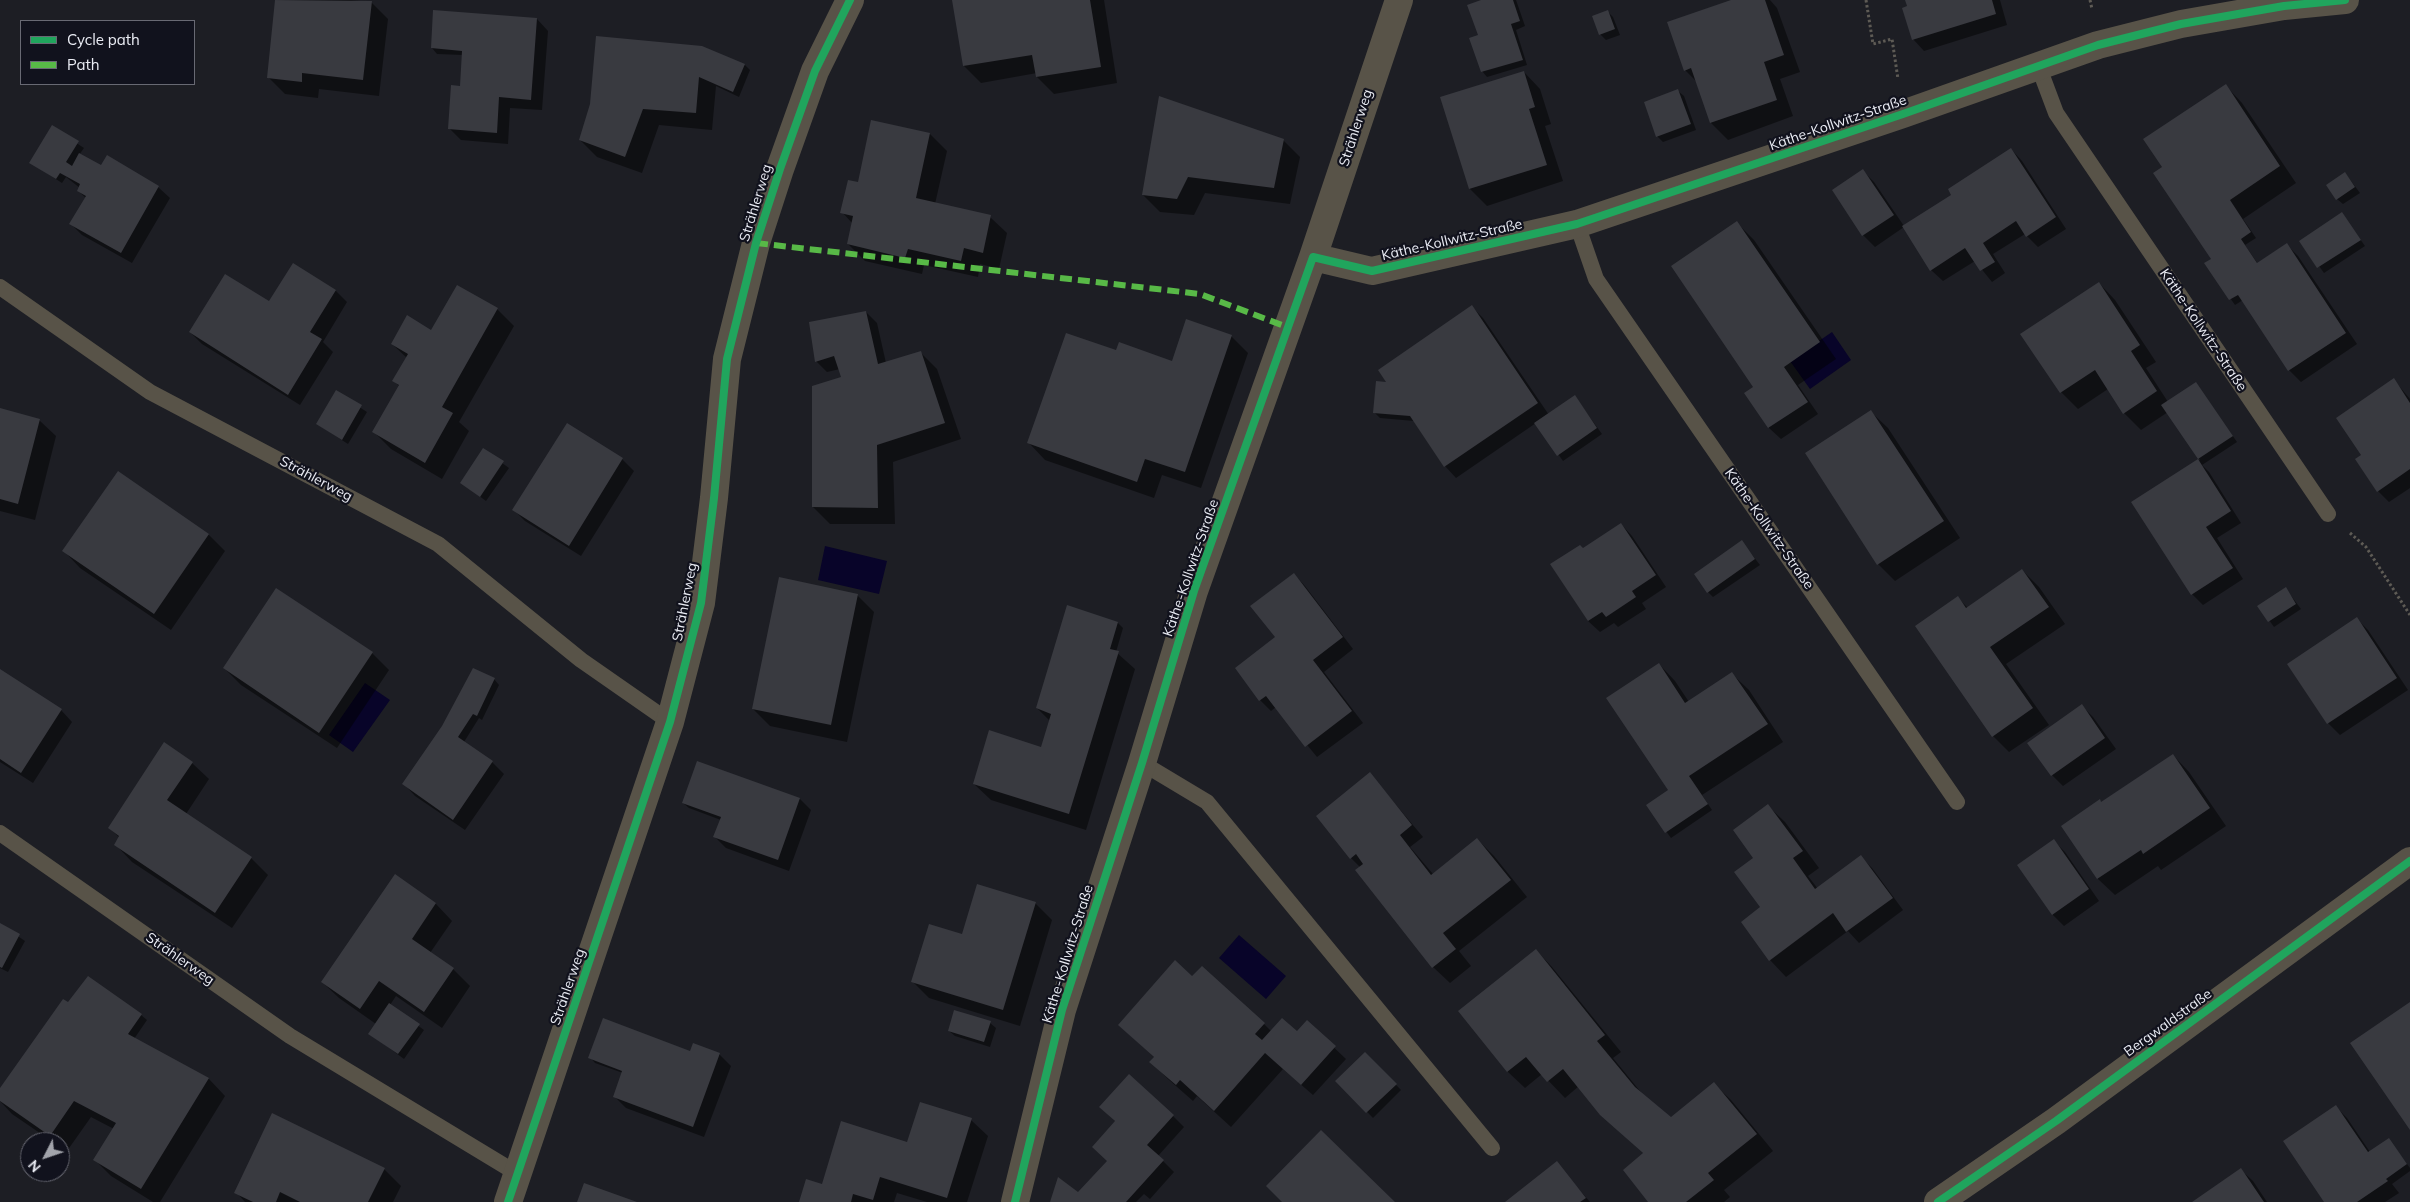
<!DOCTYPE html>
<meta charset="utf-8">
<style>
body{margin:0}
#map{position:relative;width:2410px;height:1202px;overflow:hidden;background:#1d1e24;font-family:Mulish,sans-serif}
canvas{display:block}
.legend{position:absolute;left:20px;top:20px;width:175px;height:65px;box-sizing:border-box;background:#11121d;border:1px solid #686973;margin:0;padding:6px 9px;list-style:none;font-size:15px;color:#eaecf4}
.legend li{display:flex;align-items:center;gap:10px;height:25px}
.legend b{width:25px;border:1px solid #686973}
.north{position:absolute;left:20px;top:1132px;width:50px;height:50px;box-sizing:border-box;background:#11121d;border:1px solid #686973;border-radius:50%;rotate:229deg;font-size:14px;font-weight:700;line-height:20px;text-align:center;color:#eaecf4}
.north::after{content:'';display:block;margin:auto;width:18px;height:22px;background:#a2a4ab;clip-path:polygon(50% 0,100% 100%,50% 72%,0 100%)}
</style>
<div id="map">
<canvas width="2410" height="1202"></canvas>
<ul class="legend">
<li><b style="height:6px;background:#20a55d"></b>Cycle path</li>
<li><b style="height:6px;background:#58b947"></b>Path</li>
</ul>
<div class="north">N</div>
</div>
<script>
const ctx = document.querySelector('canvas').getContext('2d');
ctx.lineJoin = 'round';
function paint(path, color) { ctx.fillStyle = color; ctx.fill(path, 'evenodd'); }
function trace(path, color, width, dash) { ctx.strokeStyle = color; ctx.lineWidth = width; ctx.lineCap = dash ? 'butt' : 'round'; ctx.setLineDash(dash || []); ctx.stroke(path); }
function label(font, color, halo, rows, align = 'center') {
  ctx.font = font + ' Mulish,sans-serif'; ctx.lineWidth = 4.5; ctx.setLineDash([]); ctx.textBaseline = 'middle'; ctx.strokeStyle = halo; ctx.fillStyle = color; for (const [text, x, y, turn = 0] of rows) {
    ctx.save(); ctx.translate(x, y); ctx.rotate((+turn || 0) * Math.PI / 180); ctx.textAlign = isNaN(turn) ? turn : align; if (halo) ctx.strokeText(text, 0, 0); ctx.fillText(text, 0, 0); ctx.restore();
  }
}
paint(new Path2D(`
 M1832,332L1851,360L1810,389L1790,361Z
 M825,546L887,561L879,594L818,580Z
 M365,683L390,700L353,752L329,735Z
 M1239,935L1286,976L1266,999L1219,958Z`), '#080429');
paint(new Path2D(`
 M276,0H351L371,2L388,19L379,96L319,89L318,98L285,94L268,77Z
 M953,0H1104L1117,83L1054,94L1037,77V73L981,83L964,66Z
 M1485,0H1516L1525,26L1516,30L1527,65L1487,77L1482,71L1480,36Z
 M1735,0H1770L1777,8L1800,72L1780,79L1793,116L1728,140L1711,123L1697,82L1685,70Z
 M1906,0H2000L2007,25L1924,51L1913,39Z
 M1608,12L1613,17L1620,35L1606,40L1600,34Z
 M537,19L548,31L542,110L510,108L508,144L461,140L450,129L461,87L463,55L437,54L432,48Z
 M745,65L750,70L739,97L716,86L712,130L659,125L642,173L597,157L580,140L591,104Z
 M1524,72L1540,89L1551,124L1545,126L1563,181L1487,206L1470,189L1442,98Z
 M2226,86L2242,103L2296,183L2243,219L2256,238L2245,245L2258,264L2287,245L2298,256L2357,344L2301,382L2289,370L2243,300L2235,305L2206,264L2212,260L2164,167Z
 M1678,91L1684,96L1696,130L1663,142L1657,136Z
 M1160,98L1283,140L1300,157L1290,204L1205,193L1194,215L1160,212L1143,195Z
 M872,122L930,134L947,151L935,204L990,217L1007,233L999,269L980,264L978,277L924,265L922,274L865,261L848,244L852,223L842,212L859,183Z
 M52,127L84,148L79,155L101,167L158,187L170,198L132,263L82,235L71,224L86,198L78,191L80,188L66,177L62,183L31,163Z
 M2011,149L2022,161L2066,229L2038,247L2025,234L1993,254L2005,273L1992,282L1975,261L1943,281L1931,270L1904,227L1875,247L1863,235L1833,191L1863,171L1874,182L1904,226L1953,195Z
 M2345,173L2360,193L2343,204L2337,199Z
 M2342,214L2365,246L2324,273L2301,241Z
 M1737,223L1754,240L1836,359L1798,385L1818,414L1781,439L1769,428L1746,394L1755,387Z
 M293,264L336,291L347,302L323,342L333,352L300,405L202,344L190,332L269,303Z
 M2099,283L2115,300L2156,362L2146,368L2168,402L2196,383L2237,442L2202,465L2209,472L2241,523L2217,538L2243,579L2203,605L2192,594L2132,502L2200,460L2168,412L2141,430L2124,413L2108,389L2078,409L2061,392Z
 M1472,307L1483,318L1549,415L1575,397L1602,434L1563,461L1536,423L1456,478L1445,466L1414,421L1380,418L1375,413L1388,383Z
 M497,309L514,326L459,422L469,431L442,479L391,449L374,432L400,387L394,381L407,358L392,344Z
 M866,312L877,323L886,363L920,352L937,369L961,439L893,462L895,524H830L813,507L842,377L840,369L827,372L816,361Z
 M1231,336L1248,353L1201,488L1162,475L1154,498L1045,460L1029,443L1117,352L1173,362Z
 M2394,380L2410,399V488L2389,502L2378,491Z
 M336,392L367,412L348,444L317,424Z
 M0,409L39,420L56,436L35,520L0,511Z
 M1871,412L1888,428L1960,538L1895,581L1878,564Z
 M567,425L622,459L634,471L581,556L525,521L514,510Z
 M484,450L509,468L486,501L462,483Z
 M1621,524L1632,536L1666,587L1642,603L1646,609L1618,627L1614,623L1600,632L1588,621L1583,549Z
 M208,534L225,551L171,630L80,568L64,551Z
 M1742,542L1760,565L1713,597L1708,592Z
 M2022,570L2039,587L2065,624L2006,664L2049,725L2009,752L1993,736L1958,598L1968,608Z
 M1294,574L1305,586L1353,649L1324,672L1363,723L1317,757L1276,707L1271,711L1260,700Z
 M2286,589L2301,609L2274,627L2259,606Z
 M857,595L874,612L847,742L770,726L753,709Z
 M1068,607L1118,623L1123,628L1116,652L1135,669L1086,830L991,800L974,784L1042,748L1050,721L1037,708Z
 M2357,619L2368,630L2408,690L2340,735L2328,723Z
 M372,653L389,670L337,748L241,685L224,668Z
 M1659,664L1675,681L1689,702L1732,674L1749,690L1783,742L1702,795L1712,810L1671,838L1647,805L1670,791Z
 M0,671L61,710L72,722L33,783L0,762Z
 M494,679L499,685L482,720L479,718L464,742L492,762L504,774L465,830L415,796L404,784Z
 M2082,706L2093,717L2116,749L2063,786L2052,775Z
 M2173,755L2189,772L2226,826L2161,870L2158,866L2115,895L2098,879L2062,826L2102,803Z
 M192,763L209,779L186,814L251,858L268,875L232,928L132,862L116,845L120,838L109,828Z
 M1370,774L1423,837L1410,847L1433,874L1477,839L1494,856L1527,897L1459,951L1471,966L1450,983L1433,967L1360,867L1351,858Z
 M736,776L800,799L811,810L789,871L726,848L714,836L721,820L689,808L683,803Z
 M1768,806L1785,822L1819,868L1808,876L1818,889L1861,857L1872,868L1903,910L1859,943L1848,931L1786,977L1770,960L1762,908Z
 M2054,841L2065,852L2099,901L2064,926L2052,914Z
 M395,876L436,904L452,921L430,953L453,969L470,986L442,1028L396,996L390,1005L424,1030L404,1059L369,1033L376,1024L339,998L322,982Z
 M1035,903L1052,920L1020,1026L929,998L913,982L963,935Z
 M0,924L25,941L8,972L0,968Z
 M1536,950L1552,967L1621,1052L1613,1058L1644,1096L1671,1119L1714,1084L1731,1100L1773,1151L1724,1190L1730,1197L1724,1202H1650L1644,1154L1619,1131L1579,1086L1565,1098L1542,1074L1525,1088L1508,1072L1460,1011Z
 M1192,978L1264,1024L1272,1032L1297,1033L1307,1022L1346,1059L1313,1095L1283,1069L1231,1127L1197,1096L1193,1101L1168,1079L1151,1062L1155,1058L1119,1025Z
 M69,1003L141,1015L147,1020L134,1039L209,1079L225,1096L160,1202H153L111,1176L95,1160L114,1129L91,1117L67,1151L60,1147V1142H53L12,1114L0,1101V1091Z
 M990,1023L996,1028L990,1047L955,1036L949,1031Z
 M691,1052L719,1054L731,1066L704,1137L626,1108L614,1096L623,1073L595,1063L590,1057Z
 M1365,1053L1401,1090L1373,1118L1337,1081Z
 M1100,1107L1173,1116L1184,1127L1158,1156L1174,1172L1150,1199L1144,1194L1136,1202H1051L1079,1194L1108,1161L1116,1122Z
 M2336,1107L2347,1118L2370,1152L2389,1140L2410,1168V1171L2392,1184L2399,1193L2385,1202H2326Z
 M971,1120L988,1136L967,1202H927L897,1193L894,1202H800L822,1185L908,1144Z
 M1556,1163L1590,1202H1507Z
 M384,1169L401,1186L393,1202H245L236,1192Z
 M2241,1170L2253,1181L2267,1202H2194Z`), '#0007');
paint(new Path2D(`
 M275,0L372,1L363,80L302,73V82L267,78Z
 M952,0H1090L1101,67L1036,77L1032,55L963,66Z
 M1481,0H1513L1520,21L1511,24L1523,60L1481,72L1469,38L1478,35L1467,5Z
 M1731,0H1765L1784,55L1764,62L1777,100L1710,123L1691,68L1684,71L1667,22Z
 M1905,0H1992L1996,14L1912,40L1902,8L1907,6Z
 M433,10L537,18L531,100L499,97L497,133L448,129L451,85L460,86L462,51L431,48Z
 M1608,10L1615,29L1599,35L1592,16Z
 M596,36L702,46L745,64L733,92L699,77L696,113L643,109L625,157L579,140L590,104Z
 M1524,71L1535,107L1529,109L1547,165L1469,189L1440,97Z
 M2226,84L2280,166L2230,200L2251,232L2241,239L2257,263L2287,243L2346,333L2288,371L2238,295L2229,300L2204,263L2211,259L2153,173L2162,167L2143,139Z
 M1678,89L1691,124L1656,137L1644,102Z
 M1159,96L1284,139L1274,188L1188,177L1177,199L1142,195Z
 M871,120L930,133L916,198L991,215L983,253L964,248L961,261L908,249L905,258L847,244L853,216L840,213L848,180L858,182Z
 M52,125L79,141L66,162L72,166L79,153L101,165L107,155L159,186L121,253L69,224L86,196L77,191L80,184L60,173L56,179L29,163Z
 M2011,148L2056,217L2026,237L2016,221L1983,243L1995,262L1980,271L1965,248L1930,271L1902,226L1951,195L1948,189Z
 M1863,169L1894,215L1862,236L1832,190Z
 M2345,172L2355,187L2336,200L2326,185Z
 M2342,212L2361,240L2317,268L2299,241Z
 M1737,221L1820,342L1784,367L1808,402L1768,428L1744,393L1753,387L1671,266Z
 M293,263L336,290L310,332L322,339L288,395L189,332L225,274L269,301Z
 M2099,282L2140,345L2131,351L2157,391L2123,414L2095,370L2060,393L2020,334Z
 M457,285L498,308L442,407L453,413L425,463L372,432L399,385L392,381L408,354L391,344L407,315L431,330Z
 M1472,305L1538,403L1444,467L1410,416L1373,413L1376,381L1386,382L1378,370Z
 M866,311L878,364L921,351L945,423L877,445L878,508L812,507V386L841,377L834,356L815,362L809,322Z
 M1186,319L1232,335L1185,472L1145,459L1137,482L1027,443L1066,333L1116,350L1119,342L1172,361Z
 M2394,378L2410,403V469L2377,492L2355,459L2361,455L2336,418Z
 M2196,382L2233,436L2198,459L2161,405Z
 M336,390L362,405L342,440L316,424Z
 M1575,395L1597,428L1557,456L1534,423Z
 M0,408L40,419L18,504L0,499Z
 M1871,410L1944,521L1877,565L1805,453Z
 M567,423L623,458L569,546L512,510Z
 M483,448L504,461L480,497L460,483Z
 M2198,459L2231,511L2206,527L2233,568L2191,595L2131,502Z
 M118,471L209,534L154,614L62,551Z
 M1621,523L1656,575L1632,591L1636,597L1606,617L1602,612L1588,621L1550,564L1580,545L1583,548Z
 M1742,540L1755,559L1707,593L1694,574Z
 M2022,569L2049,607L1990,647L2033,708L1992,737L1915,626L1958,596L1966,608Z
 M1294,573L1343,637L1313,660L1352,711L1305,747L1266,696L1259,701L1235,668L1275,637L1250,606Z
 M779,577L858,594L831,725L752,709Z
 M2286,587L2296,604L2268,622L2257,606Z
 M276,588L373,652L319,733L223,668Z
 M1067,605L1118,622L1110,649L1119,651L1069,814L973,784L989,730L1041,747L1051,714L1036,708Z
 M2357,617L2397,678L2327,724L2287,664Z
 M1659,663L1685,703L1732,672L1768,724L1689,776L1708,804L1665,833L1646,805L1668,790L1606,698Z
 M473,668L495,678L477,716L473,714L458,737L493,761L453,820L402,784L442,726Z
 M0,669L62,709L21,773L0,759Z
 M2082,704L2105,738L2051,776L2027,743Z
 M164,742L193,762L167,800L252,857L215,913L114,845L119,836L108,828Z
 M2173,754L2210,808L2143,854L2141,850L2097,879L2061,826L2100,799L2101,802Z
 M697,761L800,798L778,860L713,837L721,817L682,803Z
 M1370,772L1412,825L1400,835L1431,875L1477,838L1511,880L1443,933L1456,949L1432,968L1355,870L1363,864L1356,854L1350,859L1316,816Z
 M1768,804L1803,851L1793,858L1815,889L1861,855L1893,898L1846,932L1833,913L1769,961L1741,922L1760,907L1734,872L1753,858L1733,830Z
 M2054,839L2089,889L2052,915L2017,865Z
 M395,874L436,903L412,939L454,968L424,1012L379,981L360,1009L321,982Z
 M977,884L1036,902L1003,1010L911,982L929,924L962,934Z
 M0,923L20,934L2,968L0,967Z
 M1536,949L1605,1035L1597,1041L1635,1087L1671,1117L1714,1082L1757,1134L1708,1173L1714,1180L1686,1202H1648L1623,1170L1643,1153L1600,1115L1563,1069L1547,1082L1526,1057L1507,1072L1458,1011Z
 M1175,960L1192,976L1202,966L1265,1023L1255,1034L1262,1040L1282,1018L1297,1031L1307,1020L1336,1046L1301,1085L1265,1053L1214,1111L1180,1080L1176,1085L1149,1062L1154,1057L1118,1025Z
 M88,976L142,1014L128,1034L209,1078L141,1189L93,1160L116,1123L74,1101L50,1136L0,1101V1088L63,999L68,1002Z
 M2410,1002V1130L2350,1043Z
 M389,1003L420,1024L398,1054L368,1034Z
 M954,1010L991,1021L984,1042L948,1031Z
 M603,1018L690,1051L693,1043L720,1053L693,1127L613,1097L622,1071L588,1058Z
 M1365,1052L1397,1084L1366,1113L1335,1081Z
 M1129,1074L1174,1115L1147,1145L1164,1160L1126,1202H1050L1058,1177L1078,1192L1107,1161L1092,1147L1115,1121L1099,1107Z
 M920,1102L972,1118L947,1198L880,1177L873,1200L853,1194L851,1202H799L806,1179L822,1184L841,1121L907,1142Z
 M2336,1105L2368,1152L2389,1138L2407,1164L2386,1179L2388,1181L2357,1202H2324L2283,1141Z
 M272,1113L385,1168L368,1202H300L280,1192L276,1202H253L234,1193Z
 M1321,1130L1395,1202H1282L1266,1186Z
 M1557,1161L1586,1198L1580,1202H1505Z
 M2241,1168L2264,1202H2192Z
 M584,1183L637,1202H577Z`), '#393a40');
trace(new Path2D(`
 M1866,0L1873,44L1892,39L1898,79
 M2090,0L2092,9
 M2350,533L2366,547L2410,615`), '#5e5b55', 3, [2.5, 2.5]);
trace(new Path2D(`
 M2038,65L2056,113L2328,514
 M1577,224L1596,279L1957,802
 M0,287L150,392L438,544L581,660L670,722
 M1142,763L1207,802L1492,1148
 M0,833L290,1036L518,1174`), '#585348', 16);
trace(new Path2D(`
 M1313,257L1399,0
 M508,1202L670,722L701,603L714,498L727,359L756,243L780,169L815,71L850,0
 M1015,1202L1062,1010L1142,763L1194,591L1313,257L1372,271L1577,224L1903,114L2098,45L2181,24L2284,6L2345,0
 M1938,1202L2056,1121L2410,861`), '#585348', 28);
trace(new Path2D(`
 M756,243L1200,294L1287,327`), '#58b947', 6, [12, 6]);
trace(new Path2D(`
 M508,1202L670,722L701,603L714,498L727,359L756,243L780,169L815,71L850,0
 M1015,1202L1062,1010L1142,763L1194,591L1313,257L1372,271L1577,224L1903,114L2098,45L2181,24L2284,6L2345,0
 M1938,1202L2056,1121L2410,861`), '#20a55d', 8);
label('14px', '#eaecf4', '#11121d', [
 ["Käthe-Kollwitz-Straße",1838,123,-19],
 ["Strählerweg",1356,128,-72],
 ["Strählerweg",756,203,-73],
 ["Käthe-Kollwitz-Straße",1452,240,-13],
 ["Käthe-Kollwitz-Straße",2203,330,56],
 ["Strählerweg",316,479,28],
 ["Käthe-Kollwitz-Straße",1769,529,55],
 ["Käthe-Kollwitz-Straße",1191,568,-71],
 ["Strählerweg",685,602,-79],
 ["Käthe-Kollwitz-Straße",1068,954,-73],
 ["Strählerweg",180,959,35],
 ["Strählerweg",568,987,-71],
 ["Bergwaldstraße",2168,1023,-36]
]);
</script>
